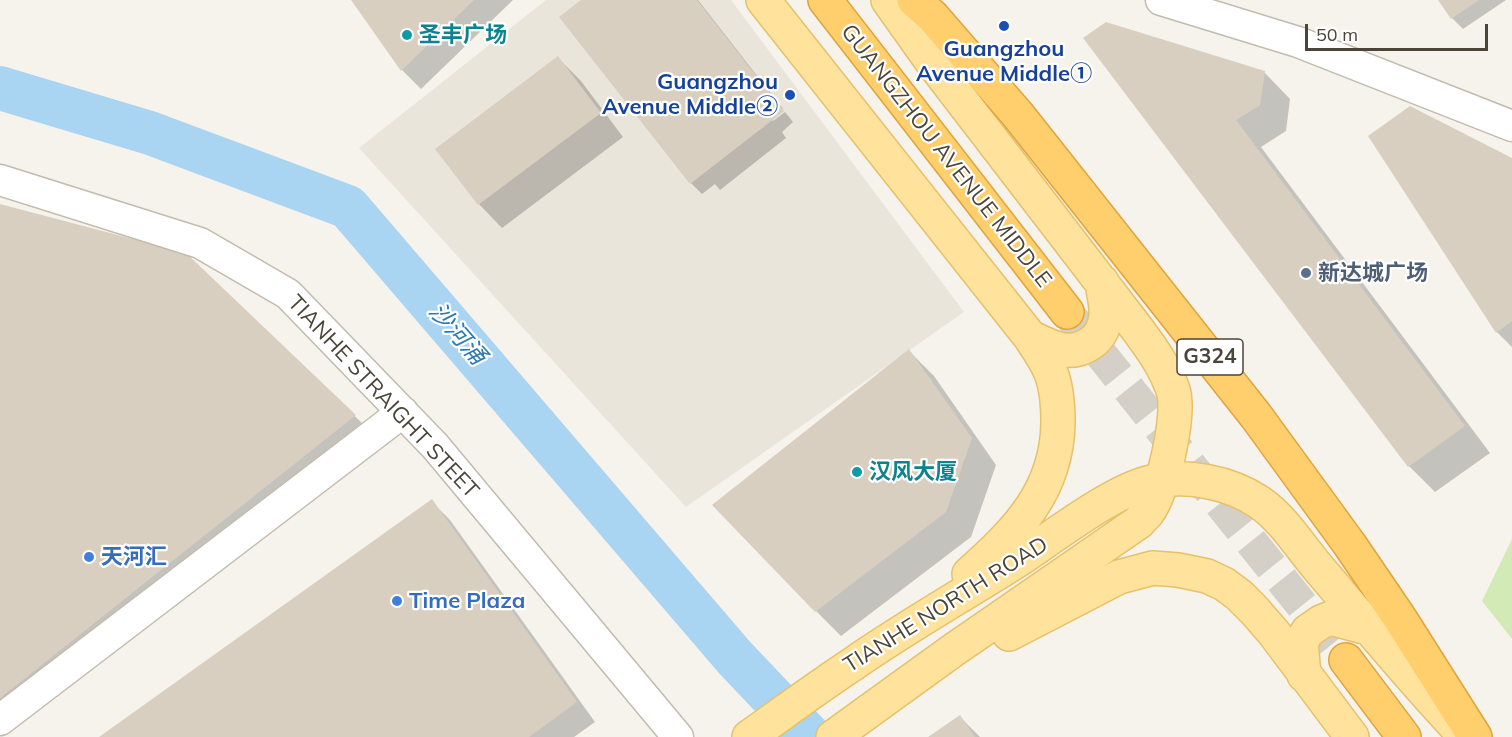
<!DOCTYPE html>
<meta charset="utf-8">
<style>
body{margin:0}
#map{position:relative;width:1512px;height:737px;overflow:hidden;background:#f6f3ec;font-family:Mulish,sans-serif}
canvas{display:block}
.scale{position:absolute;left:1305px;top:24px;width:183px;height:27px;box-sizing:border-box;border:3px solid #4b4439;border-top:0;padding-left:8px;font-size:18px;line-height:21px;white-space:nowrap;color:#4b4439;-webkit-text-stroke:4px #fff;paint-order:stroke}
</style>
<div id="map">
<canvas width="1512" height="737"></canvas>
<div class="scale">50 m</div>
</div>
<script>
const ctx = document.querySelector('canvas').getContext('2d');
ctx.lineJoin = 'round';
function paint(path, color) { ctx.fillStyle = color; ctx.fill(path, 'evenodd'); }
function trace(path, color, width, dash) { ctx.strokeStyle = color; ctx.lineWidth = width; ctx.lineCap = dash ? 'butt' : 'round'; ctx.setLineDash(dash || []); ctx.stroke(path); }
function label(font, color, halo, rows, align = 'center') {
  ctx.font = font + ' Mulish,"Noto Sans SC",sans-serif'; ctx.lineWidth = 4.5; ctx.setLineDash([]); ctx.textBaseline = 'middle'; ctx.strokeStyle = halo; ctx.fillStyle = color; for (const [text, x, y, turn = 0] of rows) {
    ctx.save(); ctx.translate(x, y); ctx.rotate((+turn || 0) * Math.PI / 180); ctx.textAlign = isNaN(turn) ? turn : align; if (halo) ctx.strokeText(text, 0, 0); ctx.fillText(text, 0, 0); ctx.restore();
  }
}
paint(new Path2D(`
 M546,0H731L964,312L686,507L359,148Z`), '#eae5da');
paint(new Path2D(`
 M1512,539V639L1482,601Z`), '#d2eab5');
paint(new Path2D(`
 M353,0H513L421,89L402,70Z
 M583,0H698L783,109L771,119L773,121L785,112L793,122L782,132L786,138L720,190L715,184L702,194L691,183Z
 M1440,0H1506L1463,29L1452,18Z
 M1085,38L1264,72L1290,99L1286,131L1261,147L1490,453L1435,492L1409,466Z
 M558,58L581,81L623,137L502,228L479,204Z
 M1512,160V347L1497,332Z
 M0,206L186,254L362,423L0,711Z
 M909,351L934,376L996,465L971,537L841,636L816,611Z
 M431,501L450,520L595,722L574,737H102Z
 M960,717L980,737H931Z`), '#0003');
trace(new Path2D(`
 M0,88L150,133L348,207L735,658L810,737`), '#a9d4f2', 44);
paint(new Path2D(`
 M351,0H474L401,71Z
 M581,0H697L784,111L690,184L559,17Z
 M1438,0H1479L1451,19Z
 M1106,22L1265,71L1260,105L1236,120L1465,426L1408,467L1083,38Z
 M558,56L601,113L478,205L435,149Z
 M1410,106L1512,158V321L1496,333L1368,136Z
 M0,204L186,253L356,415L0,698Z
 M909,349L972,438L946,512L815,612L712,505Z
 M432,499L577,702L529,737H99Z
 M960,715L975,737H928Z`), '#d8cfc1');
trace(new Path2D(`
 M1067,312L1346,660`), '#d4d0c8', 33, [33, 16]);
const minor = new Path2D(`
 M1161,0L1298,42L1512,126
 M0,180L200,243L288,294L435,446L678,737
 M0,720L403,412`);
const major = new Path2D(`
 M763,0L1030,337C1037,348 1046,360 1051,373C1057,388 1058,407 1058,423C1057,491 1017,531 969,574
 M1030,337C1051,347 1070,358 1091,343C1100,337 1105,326 1106,315C1107,305 1103,292 1102,282
 M1009,634L1119,577L1153,568L1178,570L1207,576L1224,584L1239,595L1254,610L1274,633L1352,737
 M1304,675L1301,642L1308,631L1321,622L1331,618L1368,628
 M749,737C783,713 818,687 853,664C906,627 963,595 1018,560C1053,537 1112,491 1151,482C1186,474 1229,482 1259,502C1284,519 1301,548 1320,570C1368,626 1415,684 1466,737
 M833,737L952,651L1139,522C1142,518 1146,515 1148,512C1163,492 1181,413 1173,390C1165,367 1152,349 1138,330L932,62L888,0`);
const highway = new Path2D(`
 M825,0L1067,312
 M914,0L933,17L1018,115L1256,416L1350,545L1399,617L1475,737
 M1346,660L1404,737`);
trace(minor, '#c2bbae', 33);
trace(major, '#e6c16a', 36);
trace(highway, '#e0a43c', 36);
trace(minor, '#fff', 30);
trace(major, '#ffe39c', 33);
trace(highway, '#ffcf6e', 33);
for (const [x, y, r, color] of [
 [1004,26,6,"#1a4fb4"],
 [407,35,6,"#0f9aa8"],
 [790,95,6,"#1a4fb4"],
 [1306,273,6,"#5c6f8a"],
 [857,472,6,"#0f9aa8"],
 [89,557,6,"#3f7fe0"],
 [397,601,6,"#3f7fe0"]
]) { const dot = new Path2D(); dot.arc(x, y, r, 0, 2 * Math.PI); ctx.fillStyle = color; ctx.fill(dot); trace(dot, '#fff', 2); }
for (const [x, y, w] of [
 [1210,357,66]
]) { const box = new Path2D(); box.roundRect(x - w / 2, y - 18, w, 36, 4.5); ctx.fillStyle = '#fff'; ctx.fill(box); trace(box, '#4b4439', 1.5); }
label('bold 21px', '#4b4439', null, [
 ["G324",1210,357]
]);
label('bold 22px', '#0d838f', '#fff', [
 ["圣丰广场",419,35],
 ["汉风大厦",869,472]
], 'left');
label('bold 22px', '#164399', '#fff', [
 ["Guangzhou",1004,49],
 ["Avenue Middle①",1004,74],
 ["Guangzhou",778,82,"right"],
 ["Avenue Middle②",778,107,"right"]
]);
label('22px', '#4b4439', '#fff', [
 ["GUANGZHOU AVENUE MIDDLE",946,156,52],
 ["TIANHE STRAIGHT STEET",383,397,47],
 ["TIANHE NORTH ROAD",946,605,-32]
]);
label('bold 22px', '#4e5e75', '#fff', [
 ["新达城广场",1318,273]
], 'left');
label('bold 22px', '#366cbe', '#fff', [
 ["天河汇",101,557],
 ["Time Plaza",409,601]
], 'left');
label('italic 24px', '#2e7ab2', '#fff', [
 ["沙河涌",457,334,49]
]);
</script>
